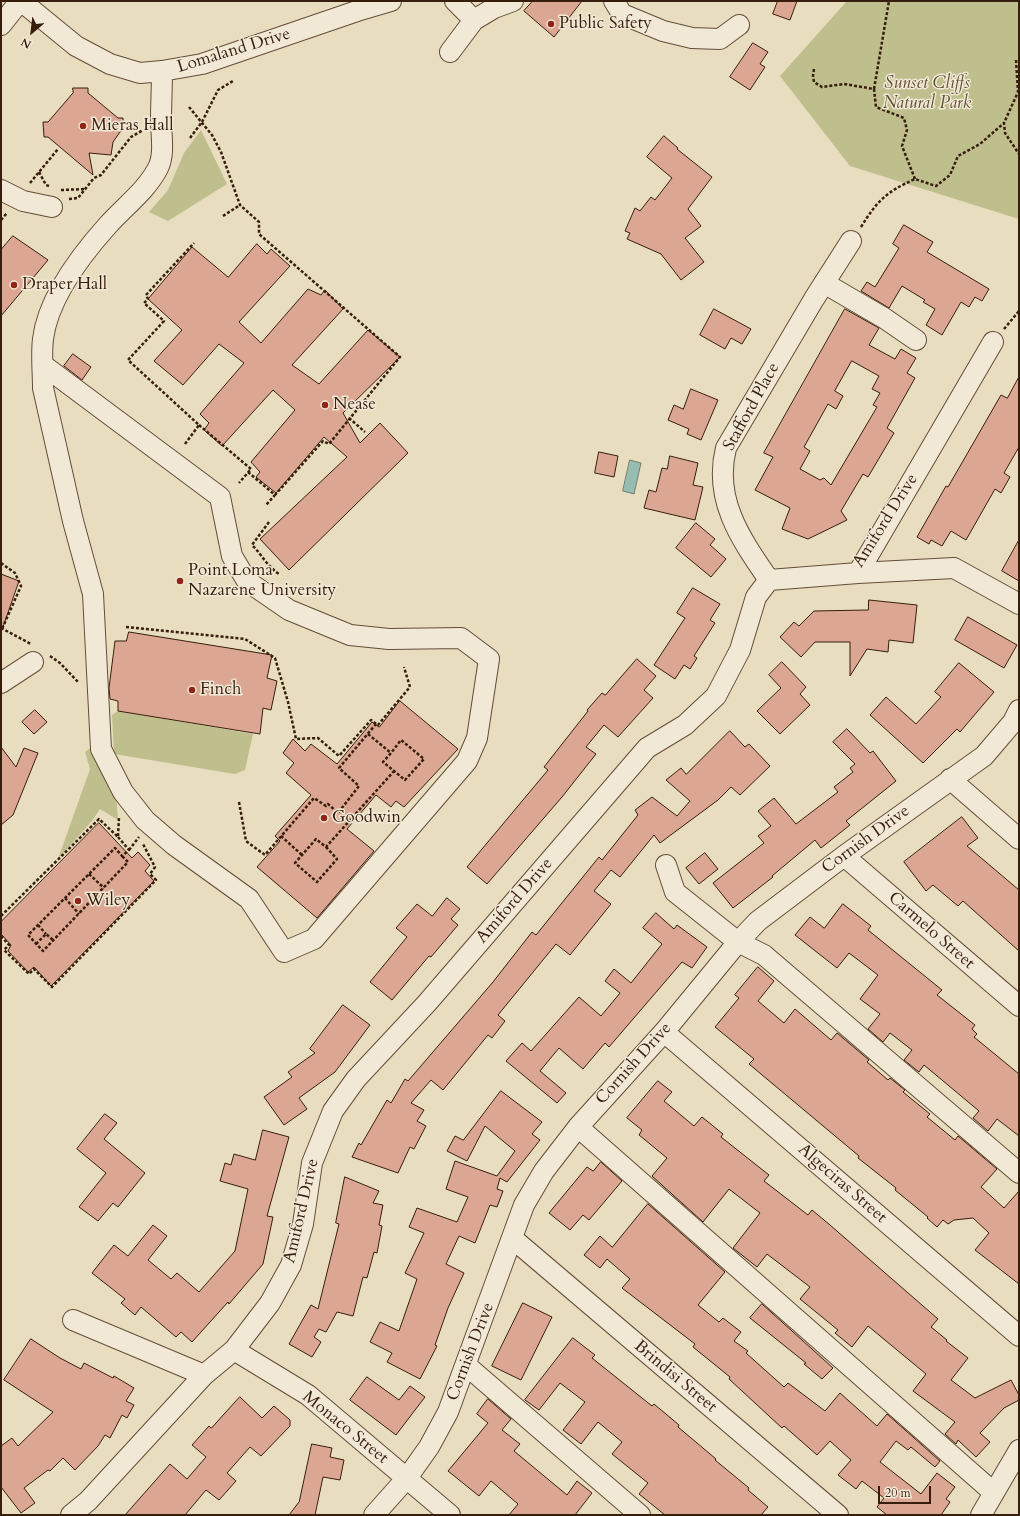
<!DOCTYPE html>
<style>
body{margin:0}
#map{position:relative;width:1020px;height:1516px;overflow:hidden;background:#e9ddc0;font-family:Cardo,serif}
canvas{display:block}
.frame{position:absolute;inset:0;border:2px solid #371d0b;pointer-events:none}
.north{position:absolute;left:12px;top:12px;width:40px;height:40px;-webkit-text-stroke:3px #f1e9d6;paint-order:stroke;rotate:208deg;font-size:11px;font-weight:700;line-height:16px;text-align:center;color:#371d0b}
.north::after{content:'';display:block;margin:auto;width:14px;height:18px;background:#371d0b;clip-path:polygon(50% 0,100% 100%,50% 72%,0 100%)}
.scale{position:absolute;left:878px;top:1486px;width:53px;height:18px;box-sizing:border-box;border:2px solid #371d0b;border-top:0;padding-left:5px;font-size:12px;line-height:14px;white-space:nowrap;color:#371d0b;-webkit-text-stroke:3px #f1e9d6;paint-order:stroke}
</style>
<div id="map">
<canvas width="1020" height="1516"></canvas>
<div class="frame"></div>
<div class="north">N</div>
<div class="scale">20 m</div>
</div>
<script>
const ctx = document.querySelector('canvas').getContext('2d');
ctx.lineJoin = 'round';
function paint(path, color) { ctx.fillStyle = color; ctx.fill(path, 'evenodd'); }
function trace(path, color, width, dash) { ctx.strokeStyle = color; ctx.lineWidth = width; ctx.lineCap = dash ? 'butt' : 'round'; ctx.setLineDash(dash || []); ctx.stroke(path); }
function label(font, color, halo, rows, align = 'center') {
  ctx.font = font + ' Cardo,serif'; ctx.lineWidth = 3; ctx.setLineDash([]); ctx.textBaseline = 'middle'; ctx.strokeStyle = halo; ctx.fillStyle = color; for (const [text, x, y, turn = 0] of rows) {
    ctx.save(); ctx.translate(x, y); ctx.rotate((+turn || 0) * Math.PI / 180); ctx.textAlign = isNaN(turn) ? turn : align; if (halo) ctx.strokeText(text, 0, 0); ctx.fillText(text, 0, 0); ctx.restore();
  }
}
paint(new Path2D(`
 M847,1H1019V219L850,166L780,76Z
 M201,130L227,184L168,221L149,212L168,190L184,153Z
 M118,711L253,734L245,770L235,774L114,754L112,715Z
 M92,747L116,794L118,820L100,809L92,821L58,859L90,769L85,752Z`), '#bfbe8d');
const water = new Path2D(`
 M630,460L641,463L634,494L623,491Z`);
paint(water, '#97bcb2');
trace(water, '#717c6f', 1);
const building = new Path2D(`
 M533,1H582L554,37L524,11Z
 M778,1H797L790,20L773,14Z
 M753,43L768,52L760,64L765,67L750,90L730,77Z
 M73,88H88V93L118,118H123V130L120,132L113,142L111,155L89,153L93,175L48,137H44L43,122H48L73,93Z
 M664,136L678,148L677,149L712,177L688,209L701,226L685,238L704,262L681,280L661,254L627,239L630,233L625,231L635,208L640,211L651,197L655,200L672,178L647,157Z
 M904,225L933,242L927,252L989,289L982,301L975,297L969,307L961,302L942,335L926,325L935,309L923,302L925,300L902,286L889,308L861,291L867,282L875,287L899,248L893,244Z
 M13,236L48,260L1,316V250Z
 M257,244L267,254L271,249L290,266L239,322L261,343L308,289L321,295L325,290L343,309L292,365L319,384L368,330L400,357L343,413L360,443L380,423L408,453L289,570L260,539L347,457L324,437L276,493L256,477L260,472L251,462L295,410L273,390L222,446L204,430L209,423L200,414L244,363L219,344L183,385L154,361L182,330L148,299L192,247L228,277Z
 M714,309L751,329L742,344L731,338L725,349L700,335Z
 M845,309L879,328L869,345L895,359L901,349L916,358L907,373L915,378L887,428L894,433L868,477L863,474L841,511L847,520L808,539L782,529L790,508L755,490L773,457L764,453ZM852,361L879,376L872,389L880,393L873,405L877,407L831,485L824,478L820,480L800,469L810,451L804,447L828,404L836,409L843,396L835,391Z
 M73,354L91,367L82,380L64,366Z
 M1019,377V447L1004,473L1010,477L1001,493L995,489L966,540L951,531L942,546L931,540L929,544L917,537L946,486L948,487L1001,395L1007,398Z
 M691,389L718,400L701,440L687,434L689,429L668,420L674,405L683,409Z
 M599,452L618,456L614,477L595,473Z
 M670,456L698,463L693,485L703,487L695,520L644,508L649,490L656,492L662,468L667,469Z
 M696,523L715,539L710,545L726,559L711,577L676,548Z
 M1019,540V581L1002,571Z
 M1,574L19,581L3,627H1Z
 M693,588L720,604L710,620L715,623L694,656L697,658L690,669L684,665L675,679L654,665L685,618L677,613Z
 M869,600L917,605L913,643L889,640L888,652L867,649L850,676V642H815L801,657L780,637L794,622L799,626L814,611L868,610Z
 M968,617L1017,645L1004,668L955,640Z
 M129,632L272,655L267,678L277,681L271,710L263,708L260,734L118,711V701L110,699L109,688L115,641H126Z
 M637,659L656,676L644,690L653,698L618,737L604,725L586,747L596,754L562,797L487,884L467,867L548,770L544,767L588,711L587,710L602,693L605,695Z
 M782,662L806,687L800,694L810,705L780,734L757,711L781,688L769,675Z
 M959,663L994,692L960,732L957,729L923,763L870,715L886,697L916,724L941,697L935,692Z
 M400,701L458,749L404,807L396,801L391,807L376,795L347,829L374,851L317,918L257,867L280,841L275,836L311,795L286,773L294,763L283,753L293,739L305,751L311,744L337,764L372,722L379,727Z
 M35,710L47,722L34,734L22,722Z
 M847,729L870,753L873,751L896,781L846,821L850,825L821,848L815,840L772,876L773,877L733,908L713,883L764,843L758,836L771,826L758,811L774,798L796,824L838,792L834,787L853,772L850,768L855,764L833,742Z
 M730,731L745,747L749,744L770,766L740,795L731,787L718,800L660,843L654,835L620,877L611,870L594,891L611,904L570,955L556,944L498,1015L505,1021L492,1038L488,1035L443,1090L431,1080L411,1103L424,1110L417,1121L426,1126L414,1149L410,1147L398,1173L352,1157L359,1143L361,1145L387,1100L391,1103L405,1079L408,1081L493,982L532,932L536,935L599,857L602,860L638,815L635,810L652,797L677,816L690,801L666,780L681,768L686,774Z
 M1,747L16,767L24,748L38,753L13,815L1,825Z
 M962,817L978,838L967,846L1019,890V951L963,901L958,906L933,885L926,891L904,862Z
 M99,823L132,858L138,852L150,865L145,871L154,881L51,986L34,967L28,972L8,951L11,945L1,934V922Z
 M705,853L718,869L699,884L686,868Z
 M447,898L460,909L451,919L458,925L431,957L429,956L392,1000L370,982L407,937L396,928L417,904L432,916Z
 M843,904L871,926L868,930L942,990L937,995L975,1025L972,1029L977,1034L974,1037L1019,1074V1136L997,1119L988,1131L973,1118L979,1111L924,1065L919,1072L904,1060L912,1050L890,1033L883,1042L868,1029L880,1014L860,999L878,975L849,953L837,968L795,935L810,917L824,928Z
 M656,913L674,929L677,925L707,947L692,968L682,962L609,1047L605,1043L583,1069L559,1048L540,1071L566,1093L557,1103L506,1061L522,1043L531,1051L579,997L601,1016L620,993L605,981L614,969L631,983L662,944L643,928Z
 M758,967L774,981L758,1001L784,1023L795,1009L831,1040L837,1033L869,1060L867,1062L888,1080L890,1078L905,1090L903,1092L930,1114L927,1117L955,1140L958,1136L997,1169L981,1187L1004,1208L1019,1191V1284L975,1250L989,1233L973,1218L954,1220L948,1224L943,1220L937,1227L927,1218L928,1217L895,1190L896,1188L858,1158L859,1156L749,1064L754,1059L715,1027L739,998L735,995Z
 M343,1005L370,1025L335,1072L299,1098L307,1109L284,1125L264,1097L292,1077L288,1072L315,1053L310,1049Z
 M658,1081L672,1092L664,1101L694,1126L702,1117L723,1134L721,1137L769,1175L764,1181L808,1215L812,1210L830,1225L938,1319L931,1327L947,1340L946,1341L968,1358L951,1380L975,1398L1011,1380L1019,1395V1400L1004,1408L980,1433L990,1442L976,1457L958,1440L956,1444L945,1434L955,1422L913,1391L926,1374L868,1326L852,1347L835,1333L838,1330L800,1299L810,1287L767,1254L757,1267L733,1248L760,1213L729,1189L703,1222L652,1176L667,1158L639,1135L642,1130L627,1118Z
 M501,1091L542,1122L532,1134L540,1140L507,1182L500,1178L497,1189L503,1191L497,1207L490,1205L475,1243L459,1236L446,1264L464,1273L448,1308L435,1345L437,1346L420,1379L387,1362L392,1353L370,1342L380,1322L399,1331L417,1279L405,1273L424,1233L409,1227L417,1208L457,1222L468,1197L446,1189L455,1161L497,1176L515,1151L485,1126L467,1161L447,1151L455,1136L463,1140Z
 M105,1114L117,1123L104,1139L145,1173L118,1207L113,1203L98,1221L79,1207L106,1173L77,1149Z
 M263,1130L289,1137L267,1216L273,1217L263,1264L229,1304L228,1302L192,1342L181,1332L176,1337L141,1307L135,1315L121,1303L125,1299L92,1273L114,1245L128,1256L153,1225L167,1236L148,1260L171,1279L177,1273L199,1292L235,1251L248,1189L220,1181L225,1163L231,1165L234,1154L255,1160Z
 M601,1162L622,1181L589,1220L583,1215L570,1230L549,1213L587,1167L593,1171Z
 M345,1177L379,1191L373,1203L383,1205L379,1225L382,1226L377,1253L374,1252L367,1278L363,1277L353,1316L337,1312L326,1332L319,1329L314,1337L321,1342L312,1357L289,1344L311,1305L318,1309L339,1224L336,1223Z
 M648,1204L725,1272L698,1305L719,1322L723,1318L741,1332L734,1341L748,1351L746,1353L784,1387L788,1383L825,1411L840,1393L877,1426L887,1414L940,1461L935,1467L911,1447L908,1450L896,1441L880,1462L921,1494L937,1473L955,1487L946,1499L950,1502L941,1515H887L877,1507L884,1498L862,1481L856,1489L838,1475L851,1460L830,1441L817,1455L784,1426L782,1428L729,1379L730,1377L693,1347L695,1344L622,1288L630,1279L607,1259L600,1268L584,1255L600,1236L612,1247Z
 M523,1303L552,1317L521,1380L492,1366Z
 M762,1304L833,1368L822,1379L804,1364L806,1363L750,1318Z
 M573,1338L595,1355L592,1358L652,1406L654,1404L679,1425L678,1427L716,1459L715,1460L749,1488L748,1490L768,1507L761,1515H665L639,1494L648,1483L612,1454L622,1442L598,1422L581,1444L563,1430L585,1402L560,1383L539,1410L525,1400Z
 M31,1339L60,1358L81,1369L84,1363L113,1378L114,1376L134,1388L126,1401L134,1405L127,1418L122,1415L110,1438L105,1435L98,1446L75,1470L63,1458L50,1471L48,1470L24,1488L35,1503L21,1513L1,1487V1446L12,1438L18,1446L53,1412L4,1380Z
 M367,1377L399,1400L410,1386L425,1397L396,1435L350,1400Z
 M240,1397L262,1418L274,1406L290,1420V1426L261,1456L250,1447L227,1473L236,1481L219,1500L206,1490L185,1515H125L170,1464L187,1479L206,1457L192,1445L209,1426L211,1428Z
 M488,1399L511,1419L502,1430L520,1444L514,1451L567,1495L577,1481L592,1493L575,1515H509L518,1504L491,1481L479,1496L448,1471L488,1423L477,1414Z
 M312,1444L332,1448L330,1457L344,1460L340,1480L323,1477L315,1515H289L299,1502Z`);
paint(building, '#dba793');
trace(building, '#371d0b', 1);
const minor = new Path2D(`
 M21,1L76,46L110,64L140,73L162,71L202,64L357,11L391,1
 M455,1L474,20
 M614,1L622,14L663,31L692,38L720,39L739,25
 M1,25L20,1
 M450,52L474,20L494,8L513,1
 M1,190L23,201L52,207
 M824,283L884,318L916,340
 M43,365L220,497L232,556L247,581L289,610L350,635L389,639L461,638L489,659L477,738L467,761L314,939L284,952L249,899L174,845L145,820L123,792L101,749L93,594L73,521L43,388C43,372 41,355 43,339C48,298 82,254 108,225C125,206 146,191 158,168C165,154 161,135 161,120C161,104 162,87 162,71
 M858,573L954,568L1019,604
 M769,580C741,539 713,500 726,448L814,299L851,241
 M1,683L33,662
 M950,779L1019,839
 M844,856L1019,1006
 M666,865L675,892L738,942L764,955L1019,1173
 M664,1032L1019,1336
 M578,1127L993,1492
 M512,1238L838,1515
 M73,1320L204,1375
 M234,1350L308,1395L450,1515
 M467,1366L640,1515
 M71,1515L88,1501L204,1375L234,1350L270,1303L291,1265L303,1224L312,1163L333,1111L356,1079L427,1003L647,748L685,725L716,696L740,650L756,597L769,580L858,573L993,342
 M374,1515L407,1478L429,1447L448,1412L524,1205L544,1171L578,1127L664,1032L738,942L758,921L844,856L984,756L1013,722L1019,710
 M981,1515L1019,1450`);
trace(minor, '#644d38', 22);
trace(new Path2D(`
 M1016,60L1018,92L1004,123L1005,133L1019,154
 M814,69L813,76L814,82L822,87L844,84L874,89L876,107L904,118L907,130L902,146L915,179
 M874,89L889,1
 M189,107L212,135L221,152L240,205L259,222V234L400,357L329,444L323,441L275,495
 M190,138L202,122L218,90L233,81
 M39,172L46,185L49,186
 M30,183L58,149
 M61,190L86,189
 M69,199L78,198L94,178L101,175L131,137L143,130
 M223,216L240,205
 M1,220L7,213
 M861,227C877,201 886,192 915,179L936,186L950,175L958,156L980,144L1004,123
 M1004,329L1019,311
 M349,418L365,432
 M199,425L251,469L239,483
 M185,444L199,425L128,360L164,321L144,303L148,299L146,295L194,243
 M248,472L275,495L266,505
 M269,522L252,545C262,555 267,566 279,574
 M1,563L15,573L21,586L2,629
 M126,627L245,639L275,658L288,702L296,739L318,738L339,756L371,720L378,725L410,687L404,667
 M1,628L31,644
 M50,656L60,663L79,683
 M368,734L391,753L383,762L405,780L424,759L401,740L391,753
 M239,802L246,841L265,855L314,798L326,806L328,804L338,813L359,786L339,768L376,724
 M281,836L302,855
 M118,837L129,850L122,856L115,848L28,935L43,951L128,862L122,856
 M326,847L337,859L317,882L295,863L316,839L326,847L394,771
 M129,850L139,837
 M89,874L104,888
 M65,898L79,914
 M1,916L99,819L118,837L119,817
 M38,925L46,934
 M1,936L9,945L4,950L29,974L34,969L52,987L156,880L150,874L155,867L143,844
 M36,944L46,934L53,940`), '#371d0b', 2.5, [3, 2]);
trace(minor, '#f1e9d6', 20);
for (const [x, y, r, color] of [
 [551,24,4,"#8f2418"],
 [83,126,4,"#8f2418"],
 [14,285,4,"#8f2418"],
 [325,405,4,"#8f2418"],
 [180,581,4,"#8f2418"],
 [192,690,4,"#8f2418"],
 [324,818,4,"#8f2418"],
 [78,901,4,"#8f2418"]
]) { const dot = new Path2D(); dot.arc(x, y, r, 0, 2 * Math.PI); ctx.fillStyle = color; ctx.fill(dot); trace(dot, '#f1e9d6', 1.5); }
label('17px', '#371d0b', '#f1e9d6', [
 ["Public Safety",559,24],
 ["Mieras Hall",91,126],
 ["Draper Hall",22,285],
 ["Nease",333,405],
 ["Point Loma",188,571],
 ["Nazarene University",188,591],
 ["Finch",200,690],
 ["Goodwin",332,818],
 ["Wiley",86,901]
], 'left');
label('17px', '#371d0b', '#f1e9d6', [
 ["Lomaland Drive",234,51,-17],
 ["Stafford Place",752,407,-61],
 ["Amiford Drive",886,521,-58],
 ["Cornish Drive",866,840,-36],
 ["Amiford Drive",515,901,-49],
 ["Carmelo Street",931,931,41],
 ["Cornish Drive",634,1064,-48],
 ["Algeciras Street",842,1184,41],
 ["Amiford Drive",302,1211,-77],
 ["Cornish Drive",471,1352,-69],
 ["Brindisi Street",675,1377,40],
 ["Monaco Street",345,1428,39]
]);
label('italic 17px', '#604d32', '#f1e9d6', [
 ["Sunset Cliffs",927,84],
 ["Natural Park",927,104]
]);
</script>
